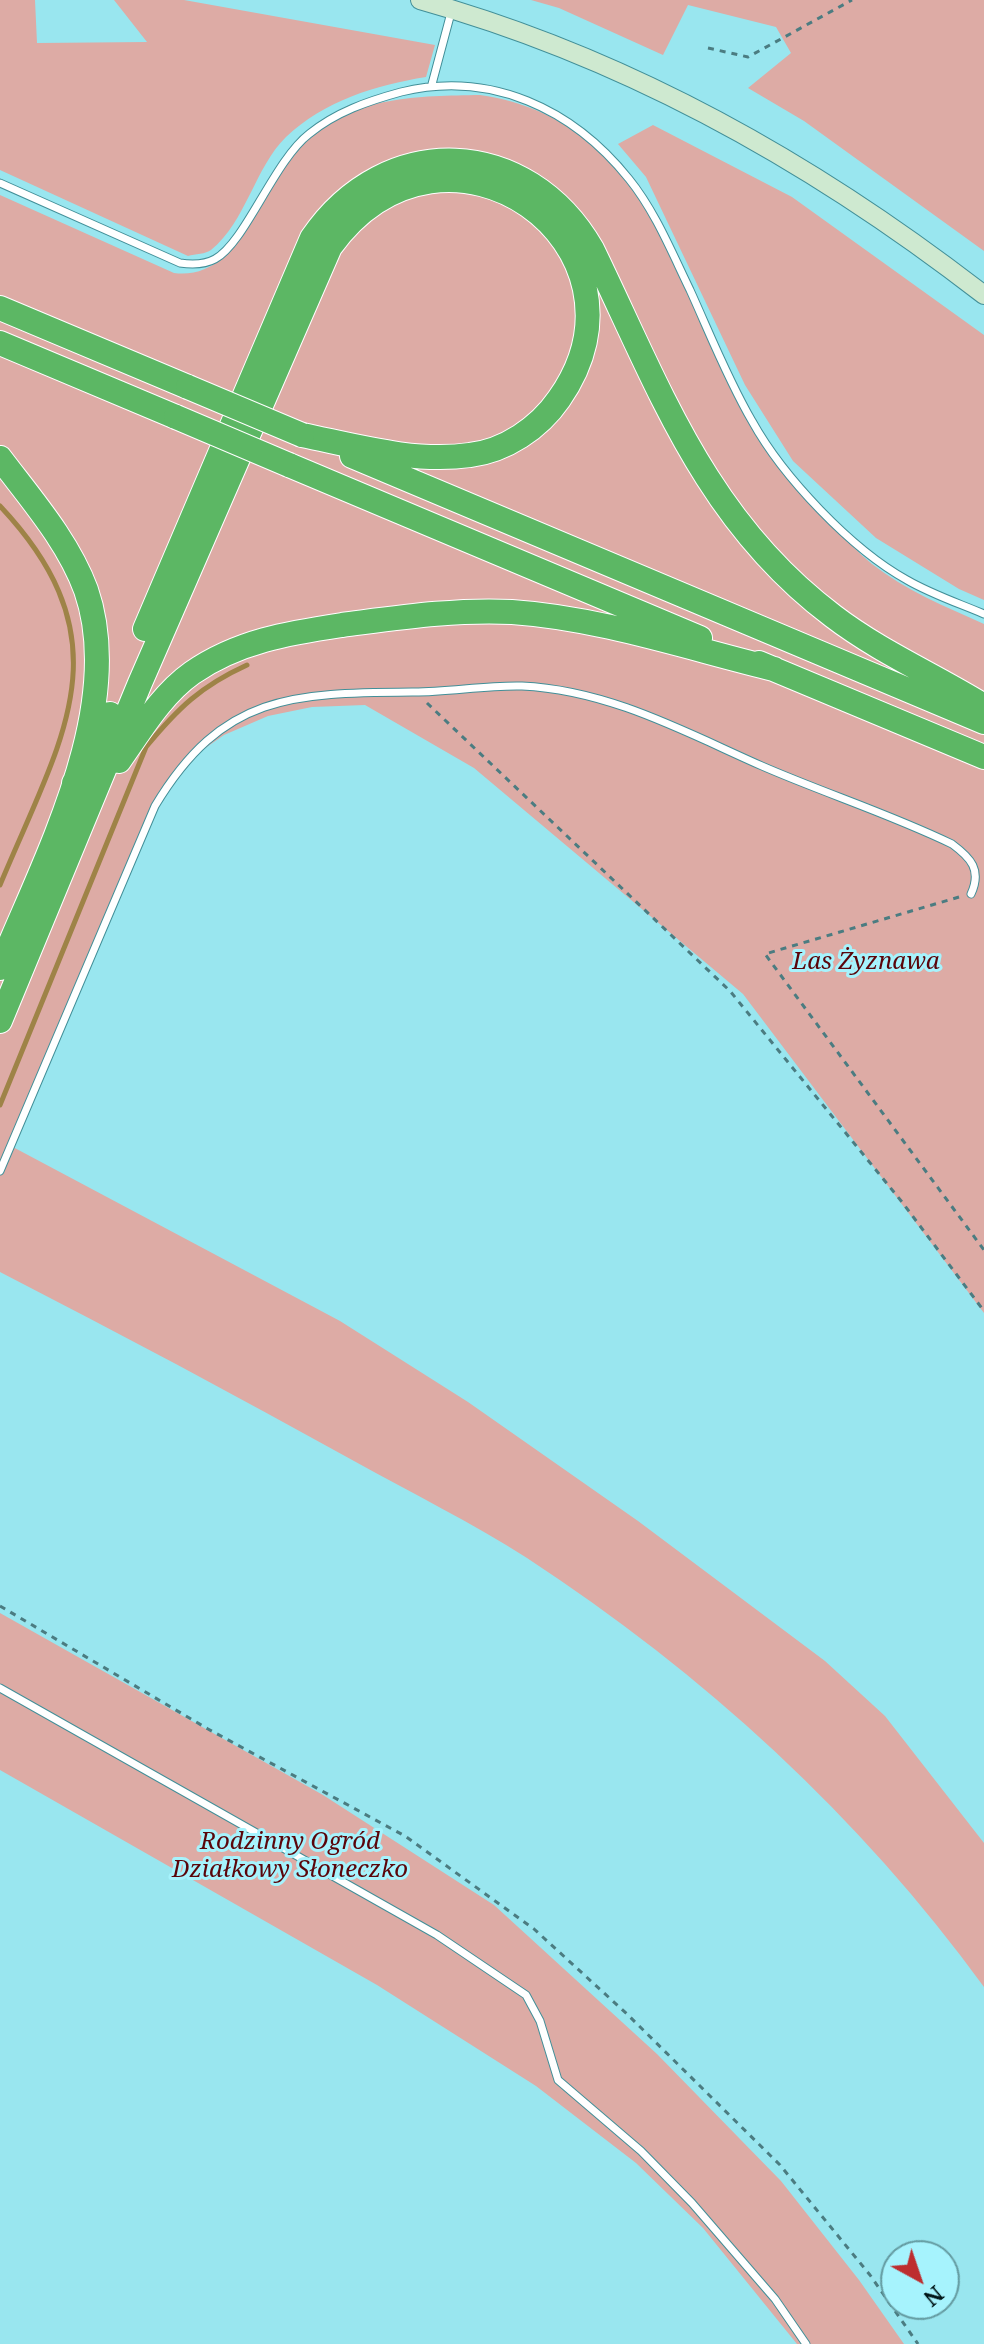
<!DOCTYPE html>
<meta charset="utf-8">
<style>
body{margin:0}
#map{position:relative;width:984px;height:2344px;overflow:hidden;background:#99e6ef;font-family:"Noto Serif",serif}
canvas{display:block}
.north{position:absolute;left:880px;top:2240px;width:80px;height:80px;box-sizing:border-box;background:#a6f3fd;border:2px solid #649ba1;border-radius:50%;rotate:140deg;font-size:22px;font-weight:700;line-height:32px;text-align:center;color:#001618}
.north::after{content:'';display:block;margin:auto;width:28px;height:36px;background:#bd2e2f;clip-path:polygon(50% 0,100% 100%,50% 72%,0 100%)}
</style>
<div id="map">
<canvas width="984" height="2344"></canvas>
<div class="north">N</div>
</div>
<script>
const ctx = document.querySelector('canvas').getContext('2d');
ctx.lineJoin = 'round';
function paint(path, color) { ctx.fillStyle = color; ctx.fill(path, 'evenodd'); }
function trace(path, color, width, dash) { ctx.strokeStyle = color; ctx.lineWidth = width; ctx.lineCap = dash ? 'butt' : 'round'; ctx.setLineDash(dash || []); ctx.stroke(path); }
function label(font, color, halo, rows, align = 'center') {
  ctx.font = font + ' "Noto Serif",serif'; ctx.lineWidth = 6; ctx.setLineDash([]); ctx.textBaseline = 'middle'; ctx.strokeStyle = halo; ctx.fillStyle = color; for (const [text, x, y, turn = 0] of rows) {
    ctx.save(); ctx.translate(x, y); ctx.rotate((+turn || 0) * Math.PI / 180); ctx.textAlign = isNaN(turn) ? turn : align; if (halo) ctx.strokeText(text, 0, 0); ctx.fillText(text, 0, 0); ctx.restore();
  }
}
paint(new Path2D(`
 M0,0H35L37,43L147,42L114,0H184L435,45L426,77C376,85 324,101 286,137C255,167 246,222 211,250C206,254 195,254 188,256L0,170Z
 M531,0H984V251L804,121L748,88L791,53L776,27L688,5L663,55L559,8Z
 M480,95C656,120 682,308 759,436C771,454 788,471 802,487C824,513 845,542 872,564C905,590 946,607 984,624V1313L743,994L474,768L365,705L312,707L268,716L224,735L201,751L155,806L11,1146L340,1321L468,1402L638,1521L825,1661L885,1716L984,1843V1987C860,1816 703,1673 527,1558C472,1523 412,1493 354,1461C237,1396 119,1333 0,1272V195L174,273C244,282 263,179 305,140C352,96 420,96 480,95Z
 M653,125L792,197L984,335V600L959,589L876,538L793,461L745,385L646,177L618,144Z
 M0,1613L323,1795L494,1905L657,2054L781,2181L859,2280L904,2344H797L703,2228L636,2163L536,2086L377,1985L0,1770Z`), '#ddaba5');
trace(new Path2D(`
 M0,506C129,643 61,738 0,885
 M0,1105L146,747C178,708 201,686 247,665`), '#9e8347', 5);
const lane = new Path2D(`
 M432,84L452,9
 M0,183L180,263C193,265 204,265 215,259C245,243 274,161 309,134C336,112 368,101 401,92C491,70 573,109 629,179C655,211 672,253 690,290C710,334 728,380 752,421C783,477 851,549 907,580C931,594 958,603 984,614
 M0,1171L155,806C223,693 293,693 414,692C450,692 486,685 522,686C609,690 685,732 762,766C824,793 890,814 952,844C971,858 982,870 971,894
 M0,1688L437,1935L526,1995L540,2021L558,2080L641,2151L692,2203L775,2299L806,2344`);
const secondary = new Path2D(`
 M420,0C628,58 814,163 984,295`);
const highway = new Path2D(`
 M0,308L188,387
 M0,343L176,417
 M352,456L984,722
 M0,458C31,499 68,541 86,590C127,708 44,860 0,968
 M289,465L700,638
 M145,629L312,238C386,130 527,136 592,249C659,387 705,520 833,616C880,652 934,675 984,706
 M759,663L984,757
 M119,761C141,730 161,695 192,673C238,641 289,633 342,625C397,618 455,609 512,612C600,618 688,648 774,669
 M74,783L110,714
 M0,1021L140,683L330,247C447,86 666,247 559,399C539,428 505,451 470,455C414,463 356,446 302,435`);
trace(lane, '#428f98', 9);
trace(secondary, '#428f98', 20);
trace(highway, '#fff', 26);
trace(new Path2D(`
 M708,48L748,57L852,0
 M427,703L730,991L902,1202L984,1311
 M959,897L765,954L984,1250
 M0,1606L208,1729L405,1836L534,1929L627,2014L780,2165L870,2275L918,2344`), '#4b7c81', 3, [6, 6]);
trace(lane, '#fff', 7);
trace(secondary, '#cee9d0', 18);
trace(highway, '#5cb764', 24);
const highwayBridge = new Path2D(`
 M188,387L302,435
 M176,417L289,465`);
trace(highwayBridge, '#fff', 26, []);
trace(highwayBridge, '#5cb764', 24);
label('italic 24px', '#5a050a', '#a6f3fd', [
 ["Las Żyznawa",866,962],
 ["Rodzinny Ogród",290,1842],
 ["Działkowy Słoneczko",290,1870]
]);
</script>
